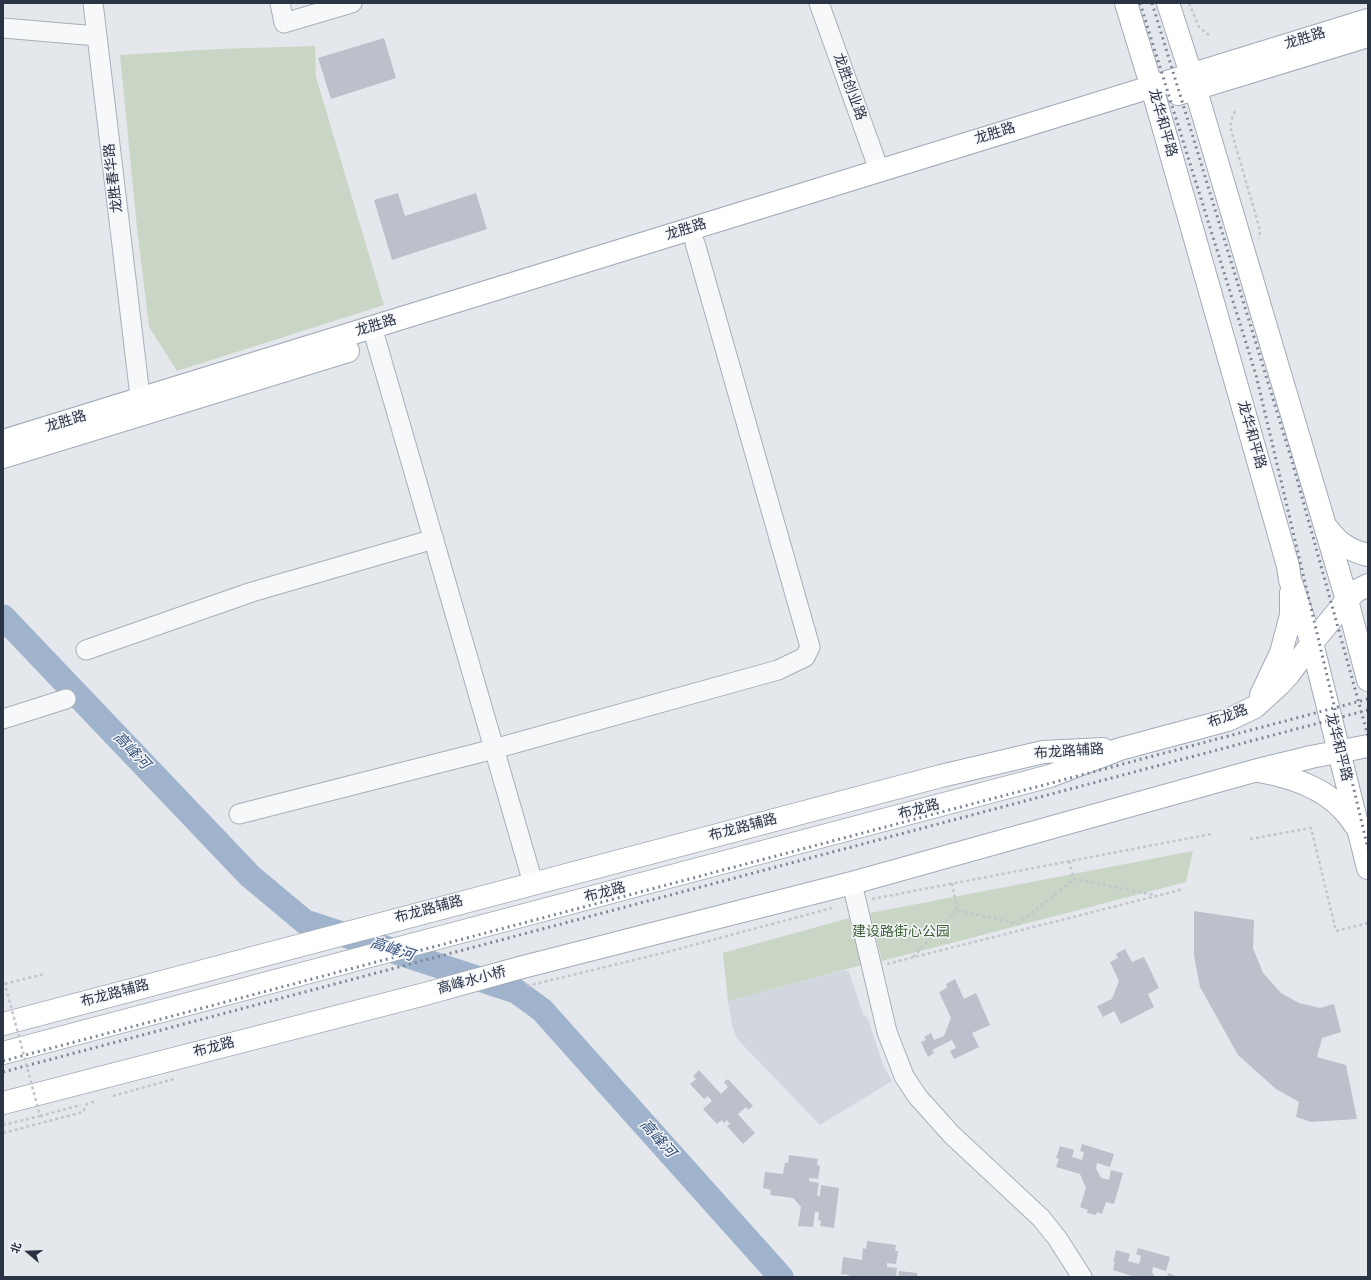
<!DOCTYPE html>
<meta charset="utf-8">
<style>
body{margin:0}
#map{position:relative;width:1371px;height:1280px;overflow:hidden;background:#e4e7ec;font-family:Roboto,"Noto Sans SC",sans-serif}
canvas{display:block}
.frame{position:absolute;inset:0;border:4px solid #2b3445;pointer-events:none}
.north{position:absolute;left:8px;top:1232px;width:40px;height:40px;-webkit-text-stroke:3px #f4f6f9;paint-order:stroke;rotate:289deg;font-size:11px;font-weight:700;line-height:16px;text-align:center;color:#2b3445}
.north::after{content:'';display:block;margin:auto;width:14px;height:18px;background:#2b3445;clip-path:polygon(50% 0,100% 100%,50% 72%,0 100%)}
</style>
<div id="map">
<canvas width="1371" height="1280"></canvas>
<div class="frame"></div>
<div class="north">北</div>
</div>
<script>
const ctx = document.querySelector('canvas').getContext('2d');
ctx.lineJoin = 'round';
function paint(path, color) { ctx.fillStyle = color; ctx.fill(path, 'evenodd'); }
function trace(path, color, width, dash) { ctx.strokeStyle = color; ctx.lineWidth = width; ctx.lineCap = dash ? 'butt' : 'round'; ctx.setLineDash(dash || []); ctx.stroke(path); }
function label(font, color, halo, rows, align = 'center') {
  ctx.font = font + ' Roboto,"Noto Sans SC",sans-serif'; ctx.lineWidth = 3; ctx.setLineDash([]); ctx.textBaseline = 'middle'; ctx.strokeStyle = halo; ctx.fillStyle = color; for (const [text, x, y, turn = 0] of rows) {
    ctx.save(); ctx.translate(x, y); ctx.rotate((+turn || 0) * Math.PI / 180); ctx.textAlign = isNaN(turn) ? turn : align; if (halo) ctx.strokeText(text, 0, 0); ctx.fillText(text, 0, 0); ctx.restore();
  }
}
paint(new Path2D(`
 M845,970L849,972L863,1014L868,1019L883,1065L892,1081L820,1125L740,1042L735,1034L732,1025L728,1001Z`), '#d2d6de');
paint(new Path2D(`
 M315,46L316,77L384,305L177,371L149,327L137,228L120,55L218,49Z
 M1193,851L1186,882L882,961L870,913Z
 M849,918L862,965L728,1001L723,953Z`), '#c9d6c5');
trace(new Path2D(`
 M3,617L250,876L305,922L516,991L542,1010L781,1277`), '#9fb4cc', 25);
paint(new Path2D(`
 M384,38L396,78L331,99L318,58Z
 M398,193L405,216L476,193L487,229L392,260L374,200Z
 M1194,911L1254,920L1253,948L1263,973L1281,993L1299,1003L1320,1008L1334,1004L1341,1032L1322,1038L1317,1057L1346,1065L1357,1119L1311,1122L1296,1117L1299,1102L1276,1089L1238,1055L1200,987L1194,956Z
 M1125,949L1132,962L1144,957L1159,988L1148,994L1154,1007L1121,1024L1114,1011L1103,1017L1097,1006L1112,999L1119,981L1110,962L1118,958L1116,954Z
 M955,979L964,999L976,993L990,1025L972,1033L979,1047L954,1059L950,1051L956,1048L952,1040L932,1050L934,1053L928,1057L921,1042L926,1040L924,1037L931,1033L934,1040L944,1036L951,1018L939,992L947,988L946,984Z
 M699,1070L721,1094L728,1087L724,1082L728,1079L753,1106L748,1110L746,1107L738,1114L755,1133L743,1144L727,1126L730,1124L727,1120L724,1123L722,1120L717,1124L703,1109L712,1101L708,1096L704,1099L690,1084L696,1079L693,1076Z
 M1082,1144L1114,1154L1110,1167L1097,1163L1096,1168L1101,1178L1109,1180L1111,1170L1123,1173L1114,1204L1106,1202L1102,1214L1097,1212L1096,1215L1087,1213L1088,1210L1080,1207L1086,1188L1080,1174L1056,1167L1059,1159L1056,1158L1060,1146L1074,1150L1072,1157L1082,1160L1084,1152L1080,1151Z
 M789,1155L818,1159L817,1165L820,1166L818,1179L809,1178V1181L819,1183L817,1196H820L821,1185L839,1188L834,1228L820,1226L821,1221L818,1220L819,1212H815L813,1227L798,1226L801,1207L793,1198L770,1195L771,1190L763,1188L765,1172L783,1174L785,1163H788Z
 M867,1241L896,1245L895,1251H898L896,1264L887,1263V1267L897,1268L896,1277H848L849,1275L841,1274L843,1257L862,1260L863,1248L866,1249Z
 M1138,1248L1170,1257L1166,1271L1153,1267L1152,1272L1155,1277H1135L1113,1270L1115,1262H1113L1116,1250L1130,1254L1128,1261L1139,1264L1141,1256L1136,1254Z
 M899,1271L917,1273V1277H898Z
 M1168,1273L1179,1277H1167Z`), '#bbc0ca');
const minor = new Path2D(`
 M93,3L97,36
 M280,3L284,23L352,3
 M819,3L879,170
 M3,28L97,36L142,413
 M372,327L533,883
 M86,650L252,592L434,539
 M3,719L66,699
 M239,814L494,749L778,670L805,657L810,647L695,243
 M852,883L887,1032L904,1076L917,1096L952,1135L1041,1218L1057,1238L1082,1277`);
const major = new Path2D(`
 M1126,3L1153,91L1288,566L1290,580L1312,643L1368,868
 M1168,3L1191,74L1347,600L1368,680
 M1178,94L1368,36
 M3,441L1368,20
 M3,457L348,351
 M1327,528C1338,543 1350,551 1368,555
 M1261,695L1281,653L1291,615V593
 M1259,771C1297,778 1334,791 1355,825
 M3,1024L941,776L1043,752L1103,749
 M3,1053L1050,776L1120,749L1228,720L1255,707L1279,685L1289,674L1312,643L1347,600L1356,591L1368,585
 M3,1103L425,994L519,968L852,883L1254,771L1311,757L1368,746`);
trace(minor, '#a9aeb7', 21);
trace(major, '#a3abb8', 24);
trace(new Path2D(`
 M1189,3L1199,27L1209,35
 M1235,111L1231,121V130L1260,230L1259,239
 M1250,839L1311,828L1336,931L1368,923
 M1069,861L1074,879
 M952,883L957,910
 M872,899L1211,834
 M913,957L957,910L1018,924L1074,879L1154,895
 M887,964L1184,889
 M5,984L44,974
 M527,986L667,952L832,908
 M113,1096L174,1079
 M40,1116L81,1105
 M3,1133L83,1112L87,1104L96,1101`), '#c2c5cb', 2.5, [3, 3]);
trace(minor, '#f7f8fa', 19);
trace(major, '#fff', 22);
trace(new Path2D(`
 M1140,3L1256,375L1368,849
 M1152,3L1292,461L1368,736
 M3,1061L1368,699
 M3,1072L1368,710`), '#7d8696', 3, [2, 4]);
trace(new Path2D(`
 M3,984H5L40,1116L3,1125`), '#c2c5cb', 2.5, [3, 3]);
label('14px', '#2b3445', '#f4f6f9', [
 ["龙胜路",1305,39,-17],
 ["龙胜创业路",849,87,70],
 ["龙华和平路",1162,123,74],
 ["龙胜路",995,134,-17],
 ["龙胜春华路",114,178,-97],
 ["龙胜路",686,230,-17],
 ["龙胜路",376,326,-17],
 ["龙胜路",66,422,-17],
 ["龙华和平路",1251,435,74],
 ["布龙路",1228,717,-21],
 ["龙华和平路",1338,747,76],
 ["布龙路辅路",1069,752,-4],
 ["布龙路",919,810,-15],
 ["布龙路辅路",743,828,-15],
 ["布龙路",605,893,-15],
 ["布龙路辅路",429,910,-15],
 ["高峰水小桥",472,981,-15],
 ["布龙路辅路",115,994,-15],
 ["布龙路",214,1048,-15]
]);
label('14px', '#3f6138', '#f4f6f9', [
 ["建设路街心公园",901,932]
]);
label('italic 15px', '#34527a', '#f4f6f9', [
 ["高峰河",131,751,46],
 ["高峰河",392,950,18],
 ["高峰河",657,1139,48]
]);
</script>
